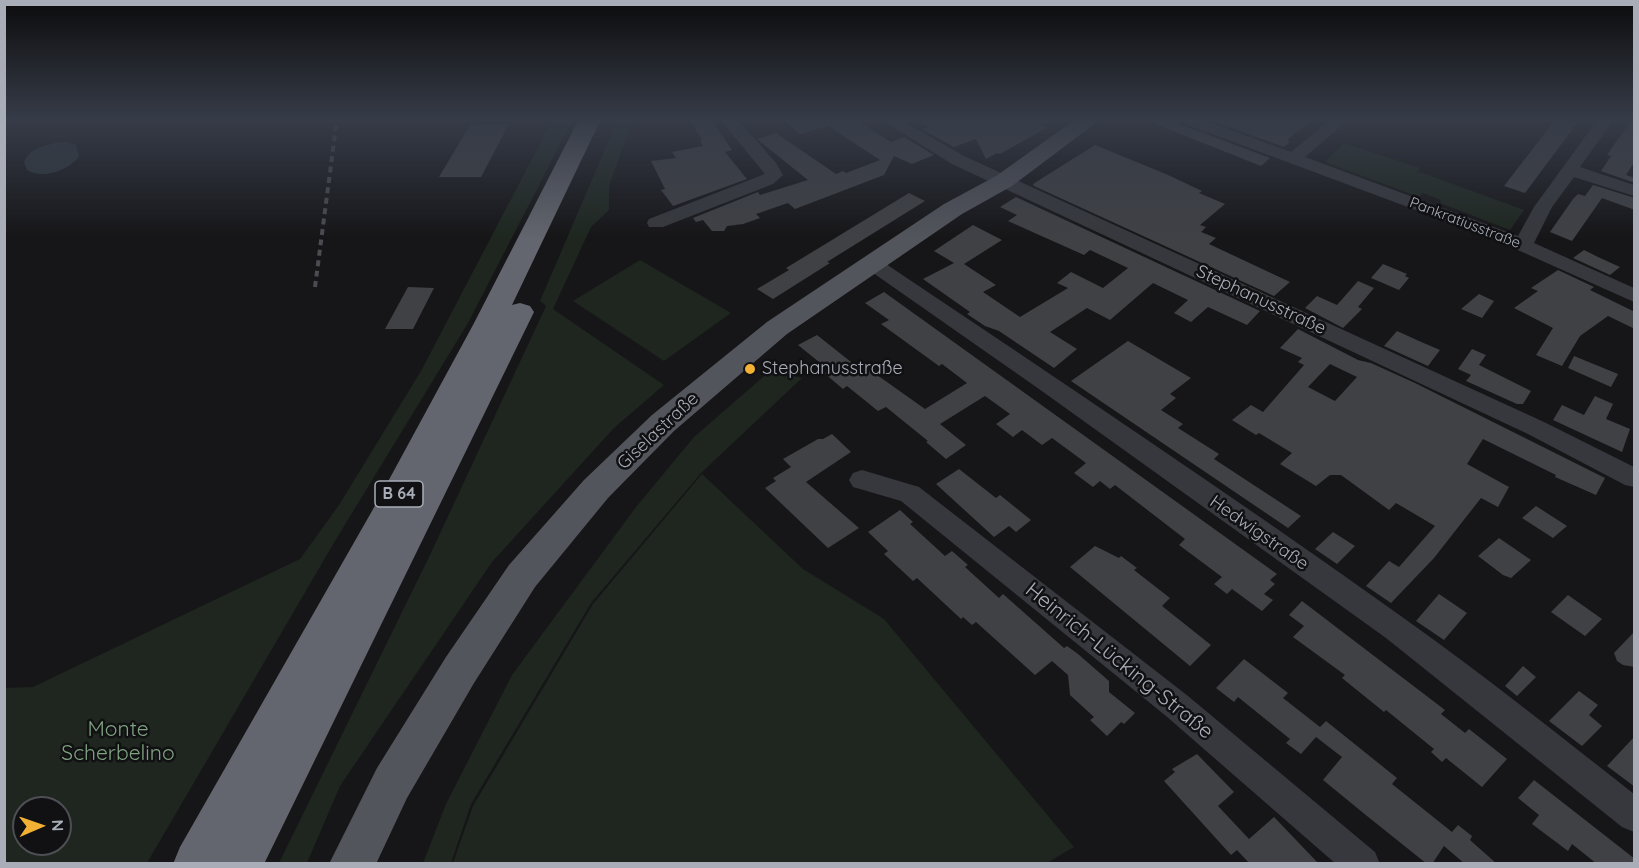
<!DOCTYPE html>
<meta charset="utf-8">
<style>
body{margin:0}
#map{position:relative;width:1639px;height:868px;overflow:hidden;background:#161618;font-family:Quicksand,sans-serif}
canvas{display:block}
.frame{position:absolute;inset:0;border:6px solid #a8adb8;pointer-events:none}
.north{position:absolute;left:12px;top:796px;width:60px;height:60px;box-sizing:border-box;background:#111113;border:2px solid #4d4f55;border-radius:50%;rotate:88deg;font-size:16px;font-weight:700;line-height:24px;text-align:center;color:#a8adb8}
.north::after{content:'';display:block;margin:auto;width:21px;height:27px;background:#f2b134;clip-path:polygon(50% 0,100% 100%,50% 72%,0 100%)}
</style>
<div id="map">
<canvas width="1639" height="868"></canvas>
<div class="frame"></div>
<div class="north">N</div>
</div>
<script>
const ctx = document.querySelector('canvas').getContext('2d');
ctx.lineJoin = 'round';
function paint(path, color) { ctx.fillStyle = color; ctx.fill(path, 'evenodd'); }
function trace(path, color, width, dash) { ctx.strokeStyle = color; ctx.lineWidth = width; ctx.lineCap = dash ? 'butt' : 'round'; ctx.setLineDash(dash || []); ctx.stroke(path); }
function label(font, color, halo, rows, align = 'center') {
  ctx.font = font + ' Quicksand,sans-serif'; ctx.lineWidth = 5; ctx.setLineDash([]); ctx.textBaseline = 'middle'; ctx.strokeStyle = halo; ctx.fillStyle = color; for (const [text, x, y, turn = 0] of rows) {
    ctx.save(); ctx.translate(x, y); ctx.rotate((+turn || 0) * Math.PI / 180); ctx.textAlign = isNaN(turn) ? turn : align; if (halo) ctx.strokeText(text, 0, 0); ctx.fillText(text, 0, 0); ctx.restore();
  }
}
paint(new Path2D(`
 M553,119H573L468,323L335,541L147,863H5V688L33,687L300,559L339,505L421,371ZM24,808H60V844H24Z
 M618,119H633L609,186V210L591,227L553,309L664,385L614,428L492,562L340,786L307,863H279L429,557L546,306L540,301Z
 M1344,143L1420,168L1417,175L1420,172L1524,210L1510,230L1440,203L1441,200L1423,193L1419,197L1325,162Z
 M640,260L731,313L664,361L573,301Z
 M770,371L802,378L701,473L591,603L471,804L451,863H423L446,804L512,675L636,507L694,437Z
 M702,474L803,569L884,619L1074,847L1045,864L453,863L473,806L593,604Z`), '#1e261f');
paint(new Path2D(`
 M55,143L66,142L76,145L79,156C70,170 42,180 27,170L24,162C29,149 43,146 55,143Z`), '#2c353c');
paint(new Path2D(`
 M689,119H711L732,150L725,152L747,179L673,206L661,190L665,189L651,161L676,158L672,152L703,146L700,140L702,139Z
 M782,119H855L891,142L904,137L934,155L912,164L894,156L884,175L795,209L788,203L756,214L760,218L743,224L727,226L724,231H712L703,220L696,222L693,218L758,192L760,195L808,180L757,139L776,133L836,174L843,171L846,173L880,160L828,126L800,134Z
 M914,119H1054L1043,125L1048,127L1000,154L997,153L986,159L976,139L954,147L922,129L928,127Z
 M1143,119H1176L1179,124L1270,158L1261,166Z
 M1207,119H1313L1287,140L1290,142L1284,147Z
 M1556,119L1577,123L1525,193L1504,186Z
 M1632,119H1635V161L1626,175L1635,178V183L1601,171L1611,156L1607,155Z
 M485,124H509L481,177H439L470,125Z
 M1095,145L1168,175L1202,191L1199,193L1225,204L1200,225L1206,227L1201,232L1216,238L1209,244L1290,282L1274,296L1034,186L1033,184Z
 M1593,185L1635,198V210L1602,198L1572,241L1550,232L1573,199L1578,194L1585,196Z
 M909,193L925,201L827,262L830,263L773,299L757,289L789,270L786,268Z
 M1016,197L1260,311L1247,325L1208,307L1191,322L1174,313L1188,300L1153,283L1110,320L1087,308L1050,332L1077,349L1054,368L999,331L985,326L967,314L970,312L923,279L954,263L934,251L973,225L1002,240L964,264L996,285L983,292L1020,317L1068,288L1057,283L1071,272L1103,288L1128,268L1090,250L1084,255L1008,221L1017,215L1000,207Z
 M1584,250L1598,257L1620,267L1610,275L1573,258Z
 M1383,264L1407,274L1405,276L1409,278L1399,290L1371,278Z
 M1558,270L1594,287L1590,290L1635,312V329L1608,316L1580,336L1562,366L1536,355L1553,328L1514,308L1538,291L1531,288Z
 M1358,281L1374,288L1358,307L1362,309L1343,328L1305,308L1317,296L1337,305Z
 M408,287L434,288L413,329H385Z
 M884,292L1277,574L1270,580L1275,584L1264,594L1273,600L1262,611L1232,589L1227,594L1214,584L1222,577L1179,545L1185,539L1115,485L1110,489L1100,481L1093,487L1074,473L1086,463L1052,438L1042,445L1022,430L1013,437L996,424L1010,414L985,396L940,424L966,445L946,459L926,442L928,441L886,407L878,411L847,386L843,389L824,373L829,370L798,345L817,335L865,373L870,370L925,409L967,383L942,364L939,366L881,324L889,320L865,303Z
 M1479,294L1494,301L1482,318L1461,309Z
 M1298,329L1358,360L1371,363L1415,383L1605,478L1596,495L1555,477L1556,475L1483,439L1467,464L1509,487L1498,507L1481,498L1434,558L1391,603L1366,586L1389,561L1399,567L1435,526L1396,503L1389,510L1341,475H1330L1316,486L1280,464L1292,453L1259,433L1256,435L1232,420L1251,405L1263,412L1304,365L1298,362L1302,358L1280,348ZM1330,364L1357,377L1335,401L1308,387Z
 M1397,331L1419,341L1440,350L1428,366L1384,346Z
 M1128,341L1191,378L1170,394L1176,398L1161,410L1183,424L1178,428L1219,454L1214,459L1301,516L1288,528L1071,381Z
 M1472,349L1486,355L1479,365L1531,391L1523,404H1517L1466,381L1471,375L1458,369Z
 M1574,356L1618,374L1611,387L1568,368Z
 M1595,396L1613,404L1606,419L1630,429L1622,452L1553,420L1562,405L1584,415Z
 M832,434L851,452L806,482L859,528L828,548L765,488L776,481L773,478L791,467L783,459L818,439H823Z
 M959,469L996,498L1000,495L1031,520L1016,532L1009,526L994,537L936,484Z
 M1536,506L1567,526L1553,538L1522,518Z
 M900,510L913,522L910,524L945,556L952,551L968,565L965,567L999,598L1003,594L1064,648L1067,646L1078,654L1109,681V692L1135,713L1124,724L1121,722L1107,736L1090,720L1094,717L1070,695L1068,675L1052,661L1035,675L976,622L972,625L963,617L961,619L917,578L913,581L884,554L888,551L868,532Z
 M1333,532L1355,546L1337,564L1315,549Z
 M1499,538L1531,560L1511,578L1503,575L1478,556Z
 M1095,546L1119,558L1121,556L1137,568L1134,570L1170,598L1162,606L1211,645L1190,666L1070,567Z
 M1439,594L1467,613L1444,640L1416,621Z
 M1568,595L1602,619L1585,636L1551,612Z
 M1302,601L1445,710L1441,714L1465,733L1469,729L1507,759L1482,787L1446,758L1442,762L1431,752L1434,749L1386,710L1384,712L1342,678L1345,675L1293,637L1304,626L1289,615Z
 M1635,631V667L1623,665L1617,661L1614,653Z
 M1244,659L1288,693L1283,698L1320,727L1326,721L1397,778L1392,784L1452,832L1458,825L1472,836L1470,840L1497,864H1465L1444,846L1432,864H1427L1367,816L1323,780L1342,757L1316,737L1301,754L1286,743L1290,739L1238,697L1234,702L1216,688Z
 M1523,666L1536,677L1517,696L1505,686Z
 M1579,691L1598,705L1589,715L1602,726L1582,746L1549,721Z
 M1635,736V787L1607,766Z
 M1197,754L1234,792L1218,806L1249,839L1274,817L1319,864H1250L1237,850L1231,855L1164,781L1175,772L1172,769Z
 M1534,780L1635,859V864H1597L1572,844L1568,851L1532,824L1539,815L1518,798Z`), '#404145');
paint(new Path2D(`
 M720,119H737L776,163L783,175L773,184L663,227H649L647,223L649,219L765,174Z
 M880,119H899L964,156L1544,422L1634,467V487L1625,485L1528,434L952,164Z
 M1178,119H1201L1291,152L1331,119H1349L1305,157L1518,236L1534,207L1598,119H1614L1580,167L1634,185V196L1574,177L1552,207L1534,243L1634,288V302L1491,238L1180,122Z
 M873,258L880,260C1056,378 1233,496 1405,619C1484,675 1559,735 1634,794V832L1622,827L1386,638L1039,389L866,268L863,264L866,260Z
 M862,470L919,487L1188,696L1375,852L1380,864H1336L1166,716L901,501L853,487L849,480L853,473Z`), '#37383d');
paint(new Path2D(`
 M1076,119H1101L1012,186L962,214L787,334L674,431L608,498L535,587L474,683L407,798L376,864H329L377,768L446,657L509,565L584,480L652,415L767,322L944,204L996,176Z`), '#53555c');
paint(new Path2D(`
 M579,119H601L512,305L520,303L530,306L534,312L264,864H173L180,847L372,511L473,325Z`), '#63666e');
trace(new Path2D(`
 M315,287L337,119`), '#4a4c52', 4, [6, 4.5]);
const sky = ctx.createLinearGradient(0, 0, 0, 240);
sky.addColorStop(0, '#0c0c0d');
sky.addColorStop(0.5, '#363c48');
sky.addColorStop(1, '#363c4800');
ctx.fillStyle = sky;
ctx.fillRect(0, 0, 1639, 240);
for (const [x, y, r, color] of [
 [750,369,6,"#f2b134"]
]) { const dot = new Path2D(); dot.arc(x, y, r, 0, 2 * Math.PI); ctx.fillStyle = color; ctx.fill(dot); trace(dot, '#111113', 2); }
label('15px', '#a8adb8', '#111113', [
 ["Pankratiusstraße",1465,223,21]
]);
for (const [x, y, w] of [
 [399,494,48]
]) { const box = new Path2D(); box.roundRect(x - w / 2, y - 13, w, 26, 4.5); ctx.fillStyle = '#111113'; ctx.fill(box); trace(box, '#a8adb8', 1.5); }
label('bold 16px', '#a8adb8', null, [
 ["B 64",399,494]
]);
label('18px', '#a8adb8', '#111113', [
 ["Stephanusstraße",1261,300,25],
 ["Giselastraße",658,431,-43],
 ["Hedwigstraße",1259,533,35]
]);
label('18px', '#a8adb8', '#111113', [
 ["Stephanusstraße",762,369]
], 'left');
label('21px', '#a8adb8', '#111113', [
 ["Heinrich-Lücking-Straße",1119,661,39]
]);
label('21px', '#7fa381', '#111113', [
 ["Monte",118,730],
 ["Scherbelino",118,754]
]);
</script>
